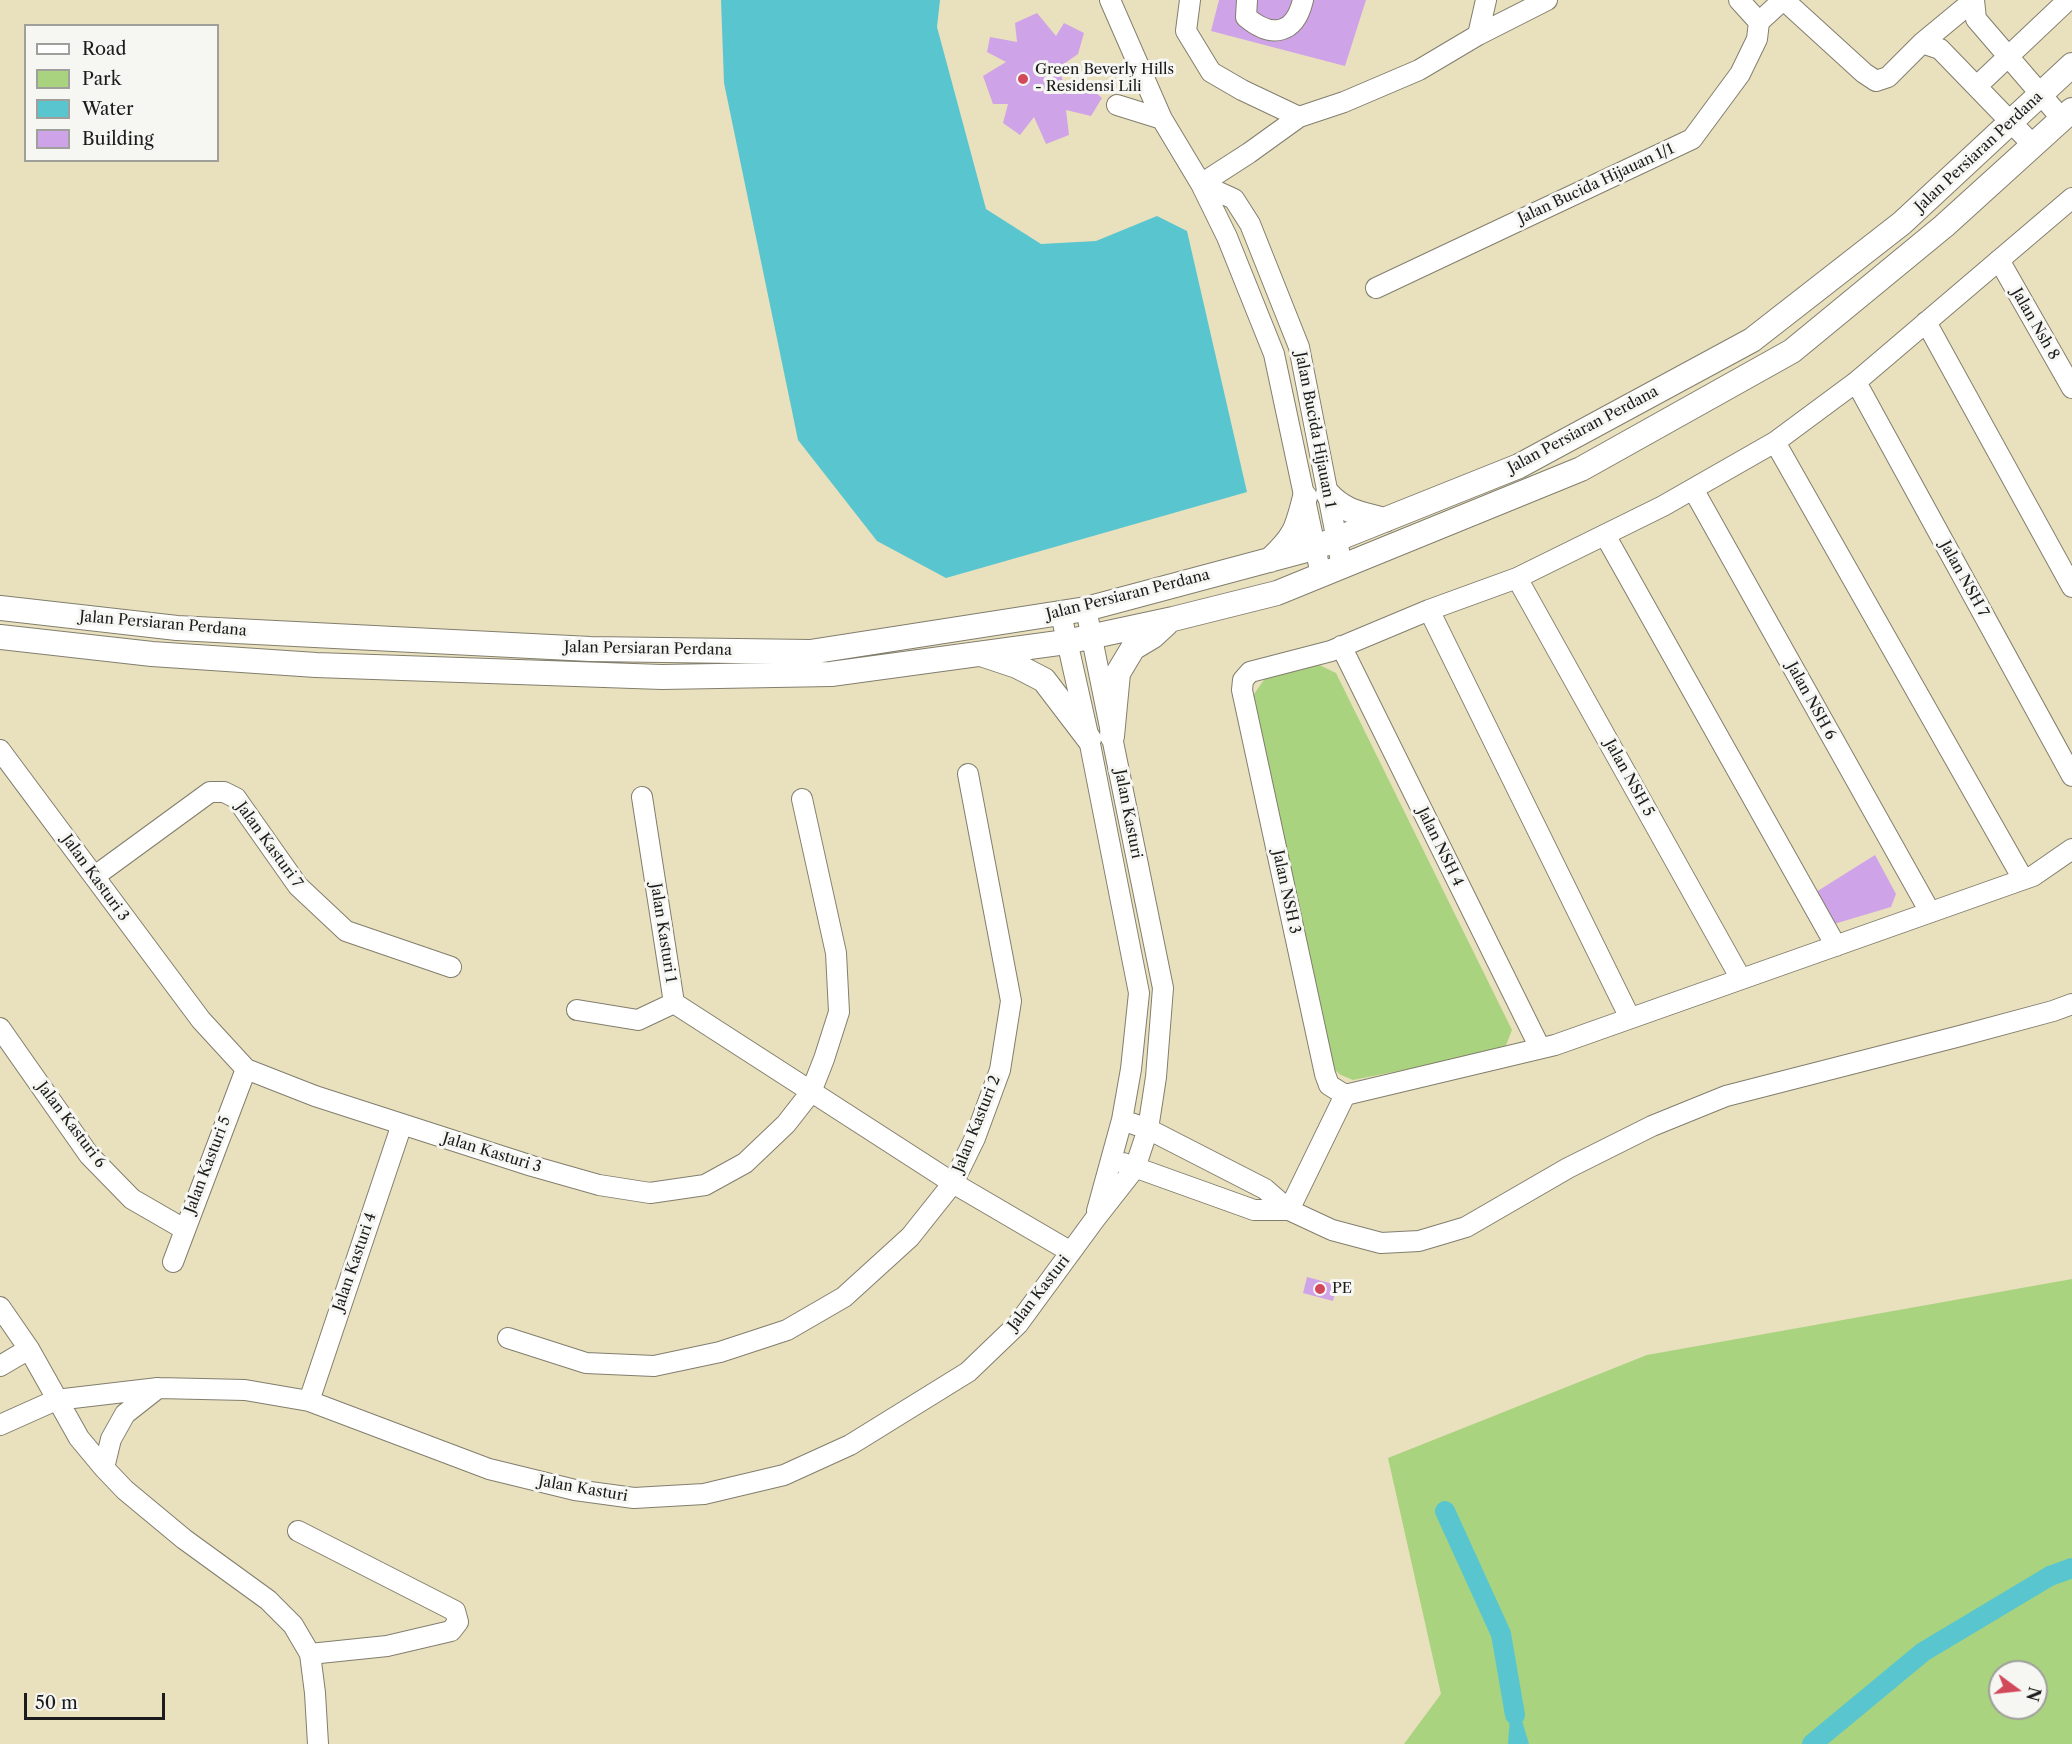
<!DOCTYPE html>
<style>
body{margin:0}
#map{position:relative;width:2072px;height:1744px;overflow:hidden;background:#e9e0be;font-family:"Libre Caslon Text",serif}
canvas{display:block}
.legend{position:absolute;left:24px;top:24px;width:195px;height:138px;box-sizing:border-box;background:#f6f6f2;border:2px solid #9f9f9c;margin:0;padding:8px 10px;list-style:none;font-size:18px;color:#1c1c1c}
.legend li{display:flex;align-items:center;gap:12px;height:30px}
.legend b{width:30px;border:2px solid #9f9f9c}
.north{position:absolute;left:1988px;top:1660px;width:60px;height:60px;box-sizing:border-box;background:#f6f6f2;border:2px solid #9f9f9c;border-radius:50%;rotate:105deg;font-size:16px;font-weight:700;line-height:24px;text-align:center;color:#1c1c1c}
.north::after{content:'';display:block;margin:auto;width:21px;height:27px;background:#d1495b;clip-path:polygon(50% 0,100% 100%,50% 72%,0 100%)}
.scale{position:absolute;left:24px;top:1693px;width:141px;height:27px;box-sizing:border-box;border:3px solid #1c1c1c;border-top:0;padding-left:8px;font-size:18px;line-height:21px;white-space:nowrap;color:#1c1c1c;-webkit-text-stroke:4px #f6f6f2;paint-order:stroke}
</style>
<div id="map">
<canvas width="2072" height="1744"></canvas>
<ul class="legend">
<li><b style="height:8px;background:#fff"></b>Road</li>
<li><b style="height:16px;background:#a9d37f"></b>Park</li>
<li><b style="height:16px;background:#59c6cf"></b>Water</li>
<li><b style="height:16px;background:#cfa3e7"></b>Building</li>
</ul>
<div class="north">N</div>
<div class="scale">50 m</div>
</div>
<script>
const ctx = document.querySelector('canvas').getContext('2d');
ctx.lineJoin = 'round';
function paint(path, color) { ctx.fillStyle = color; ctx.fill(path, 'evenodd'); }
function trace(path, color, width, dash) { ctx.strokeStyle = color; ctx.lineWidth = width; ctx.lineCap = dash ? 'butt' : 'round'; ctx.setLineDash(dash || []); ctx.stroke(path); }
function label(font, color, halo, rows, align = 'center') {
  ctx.font = font + ' "Libre Caslon Text",serif'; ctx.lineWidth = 6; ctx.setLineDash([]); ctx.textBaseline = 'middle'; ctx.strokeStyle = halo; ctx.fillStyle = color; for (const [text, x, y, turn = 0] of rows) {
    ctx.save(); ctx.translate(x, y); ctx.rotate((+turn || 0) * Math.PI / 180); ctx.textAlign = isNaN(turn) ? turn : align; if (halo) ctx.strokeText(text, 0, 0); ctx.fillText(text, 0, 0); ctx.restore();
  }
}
paint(new Path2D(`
 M1313,662L1336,673L1512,1030L1504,1050L1353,1080L1341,1075L1332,1068L1252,697L1266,677Z
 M2072,1279V1744H1404L1441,1694L1388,1458L1647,1355ZM2000,1672H2036V1708H2000Z`), '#a9d37f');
paint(new Path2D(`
 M721,0H940L937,27L986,209L1041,244L1096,241L1157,216L1187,231L1247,492L946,578L877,541L798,440L724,83Z
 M1520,1714L1529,1744H1508L1510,1717Z`), '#59c6cf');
trace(new Path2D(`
 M1445,1511L1501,1634L1515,1715
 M1812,1744L1923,1652L2050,1576L2072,1568`), '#59c6cf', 20);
paint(new Path2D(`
 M1219,0H1366L1345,66L1211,31Z
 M1037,13L1056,36L1064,23L1084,33L1078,54L1058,68L1063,81L1083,82L1102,98L1091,116L1066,110L1069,135L1046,144L1034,117L1020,135L1003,123L1008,104H993L983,76L1006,62L987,52L990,37L1017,42L1015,23Z
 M1875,855L1896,894L1891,907L1834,924L1816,892Z
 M1307,1277L1337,1285L1333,1301L1303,1293Z`), '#cfa3e7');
const minor = new Path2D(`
 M1110,0L1162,119L1117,105
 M1190,0L1186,31L1211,72L1242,90L1299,117
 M1247,0L1246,17C1272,39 1295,34 1303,0
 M1739,0L1759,22
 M1784,0L1864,73L1876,81L1888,77L1922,43L1974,0
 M1974,0L1976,19L2062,119
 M1478,35L1486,0
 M1922,43L1940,49L2033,145
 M1977,86L2068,0
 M1162,119L1201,184L1227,237L1274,354L1321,575
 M1201,184L1234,199L1250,224L1299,347L1342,566
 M1201,184L1249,153L1299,117L1344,102L1419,70L1478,35L1547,0
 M1999,260L2072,388
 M1376,288L1692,139L1740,74L1757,39L1759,22L1783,0
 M1926,322L2072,587
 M1856,382L2072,776
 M1775,442L2023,879
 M1693,489L1930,912
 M1605,535L1836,946
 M1517,578L1741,979
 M1429,610L1630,1018
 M1061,614L1089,739L1139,993L1131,1069L1122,1120L1097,1211
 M1341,646L1540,1048
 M0,750L201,1020L246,1069L315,1096L532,1166L599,1185L650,1193L705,1185L745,1163L786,1124L811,1092L824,1059L839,1012L836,953L802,799
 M95,876L210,792H224L236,798L298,886L346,931L451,967
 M674,1003L953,1183L1071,1252
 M577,1010L638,1020L674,1003L642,797
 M0,1028L89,1155L132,1199L184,1229
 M1345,1095L1329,1085L1325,1074L1242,690L1243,680L1250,672L1331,651L1429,610L1517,578L1663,506L1775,442L1856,382L2072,198
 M1122,1120L1148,1129L1265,1189L1289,1210L1332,1230L1381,1243L1419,1241L1466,1227L1568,1168L1652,1126L1726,1096L1960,1036L2053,1011L2072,1004
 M1123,1163L1254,1210H1289
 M1289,1210L1345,1095L1555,1045L2033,876L2072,849
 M173,1262L246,1069
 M0,1307L29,1349L79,1438L104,1468L125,1490L184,1539L268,1600L293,1625L310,1654L315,1693L318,1744
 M508,1338L586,1363L654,1366L720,1352L787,1330L844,1297L910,1237L953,1183L975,1138L1000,1070L1011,1001L968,774
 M0,1366L29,1349
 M309,1401L402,1124
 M0,1425L56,1400L158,1388L245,1390L309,1401L489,1469L575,1490L634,1498L704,1494L784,1475L850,1445L968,1372L1018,1324L1095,1219L1135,1168L1148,1129L1156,1077L1163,988L1086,609
 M104,1468L111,1439L125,1414L158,1388
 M298,1531L455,1611L458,1622L451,1631L387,1646L310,1654`);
const major = new Path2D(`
 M1328,494C1344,512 1362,514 1385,520
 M1270,560C1295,537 1297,529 1305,497
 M0,608L177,628L590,649L810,652L1086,609L1314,548L1519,466L1752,340L1902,223L2072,65
 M0,637L152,654L316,665L662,677L831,674L1066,642L1173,619L1277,593L1581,469L1792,351L1944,226L2072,110
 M984,655L1017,666L1044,680L1089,739
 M1112,736L1118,673L1133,648L1153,636L1166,624`);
trace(minor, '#827e6d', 22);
trace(major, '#827e6d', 26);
trace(minor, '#fff', 20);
trace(major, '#fff', 24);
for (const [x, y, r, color] of [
 [1023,79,6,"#d1495b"],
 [1320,1289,6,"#d1495b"]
]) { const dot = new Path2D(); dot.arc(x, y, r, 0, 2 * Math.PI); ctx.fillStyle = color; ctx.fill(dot); trace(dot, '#f6f6f2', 2); }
label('15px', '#1c1c1c', '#f6f6f2', [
 ["Green Beverly Hills",1035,70],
 ["- Residensi Lili",1035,87],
 ["PE",1332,1289]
], 'left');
label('15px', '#1c1c1c', '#f6f6f2', [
 ["Jalan Persiaran Perdana",1979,152,-43],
 ["Jalan Bucida Hijauan 1/1",1596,184,-25],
 ["Jalan Nsh 8",2035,324,60],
 ["Jalan Bucida Hijauan 1",1315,430,79],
 ["Jalan Persiaran Perdana",1583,430,-28],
 ["Jalan NSH 7",1964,579,61],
 ["Jalan Persiaran Perdana",1128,595,-14],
 ["Jalan Persiaran Perdana",163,624,5],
 ["Jalan Persiaran Perdana",648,649,1],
 ["Jalan NSH 6",1811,701,61],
 ["Jalan NSH 5",1629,778,61],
 ["Jalan Kasturi",1128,814,79],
 ["Jalan Kasturi 7",269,845,54],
 ["Jalan NSH 4",1440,847,64],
 ["Jalan Kasturi 3",95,878,54],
 ["Jalan NSH 3",1286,892,78],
 ["Jalan Kasturi 1",663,933,81],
 ["Jalan Kasturi 2",977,1124,-68],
 ["Jalan Kasturi 6",71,1125,53],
 ["Jalan Kasturi 3",492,1153,17],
 ["Jalan Kasturi 5",208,1165,-69],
 ["Jalan Kasturi 4",355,1262,-71],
 ["Jalan Kasturi",1039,1293,-52],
 ["Jalan Kasturi",583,1489,10]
]);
</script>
